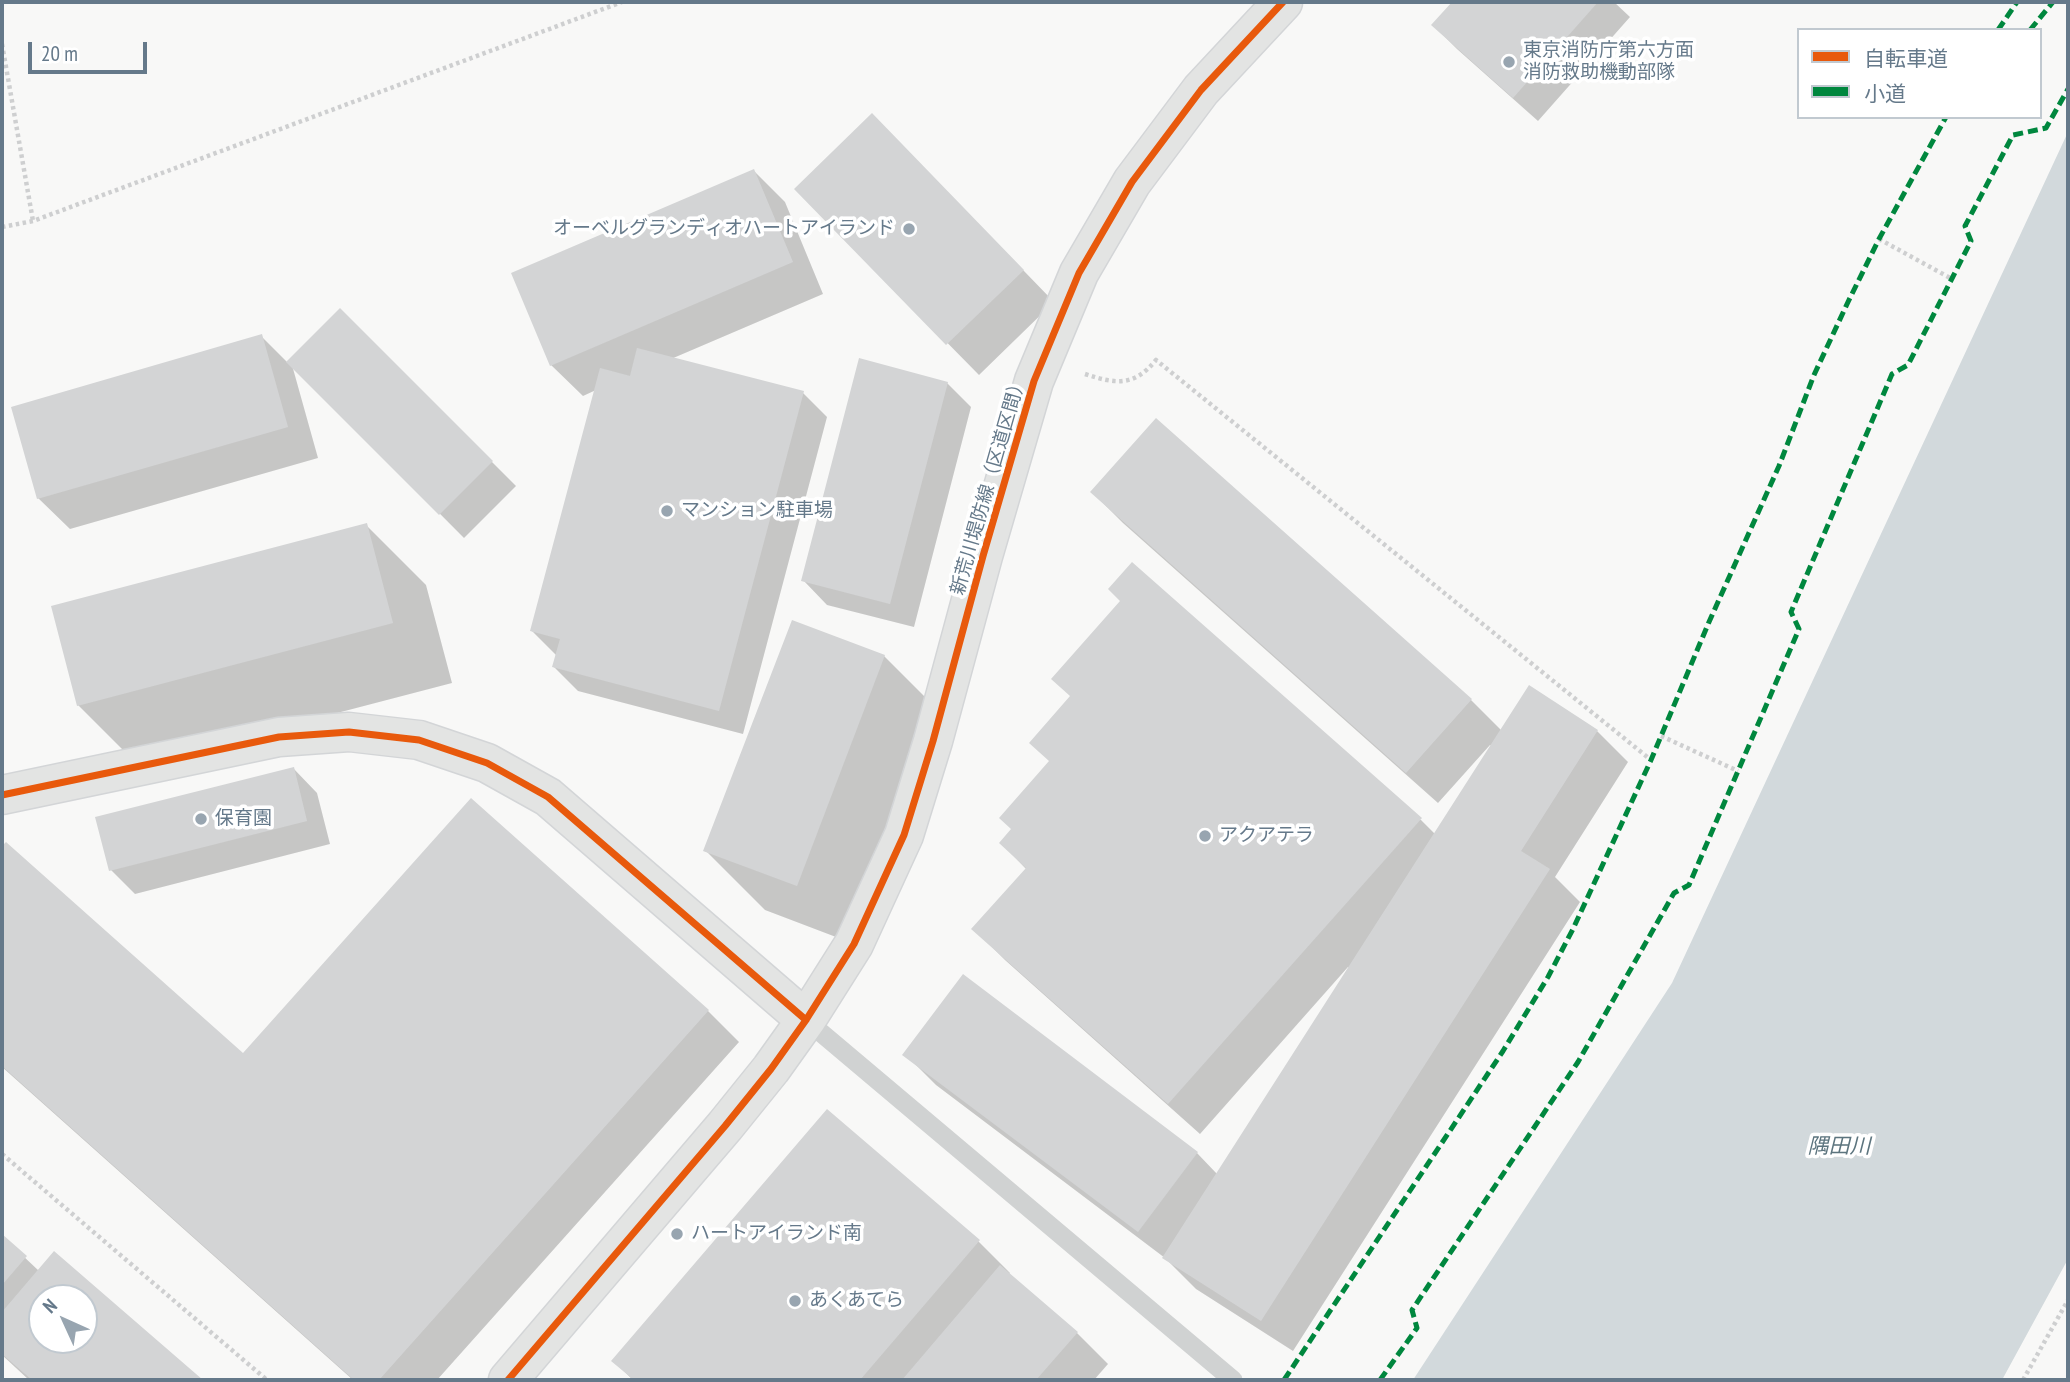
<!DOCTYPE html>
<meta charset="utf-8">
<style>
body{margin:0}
#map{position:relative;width:2070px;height:1382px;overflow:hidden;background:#f8f8f7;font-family:"PT Sans Narrow","Noto Sans JP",sans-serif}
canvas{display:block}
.frame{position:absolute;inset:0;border:4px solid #65798a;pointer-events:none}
.legend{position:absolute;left:1797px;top:28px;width:245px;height:91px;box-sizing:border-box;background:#fff;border:2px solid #c1c9d0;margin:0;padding:9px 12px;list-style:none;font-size:21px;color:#65798a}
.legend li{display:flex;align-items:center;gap:14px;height:35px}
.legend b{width:35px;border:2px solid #c1c9d0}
.north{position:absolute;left:28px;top:1284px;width:70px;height:70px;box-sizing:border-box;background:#fff;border:2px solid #c1c9d0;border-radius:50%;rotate:315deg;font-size:19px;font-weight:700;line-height:28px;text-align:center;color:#65798a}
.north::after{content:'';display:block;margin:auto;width:24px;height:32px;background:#98a5b0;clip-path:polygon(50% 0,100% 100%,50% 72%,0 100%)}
.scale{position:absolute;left:28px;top:42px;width:119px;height:32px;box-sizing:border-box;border:4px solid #65798a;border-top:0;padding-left:9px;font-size:21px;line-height:24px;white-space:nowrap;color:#65798a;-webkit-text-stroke:5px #fff;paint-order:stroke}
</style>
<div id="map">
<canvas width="2070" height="1382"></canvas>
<div class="frame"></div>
<ul class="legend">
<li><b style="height:9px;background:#e8590c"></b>自転車道</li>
<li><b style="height:9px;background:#00873e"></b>小道</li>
</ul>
<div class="north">N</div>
<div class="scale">20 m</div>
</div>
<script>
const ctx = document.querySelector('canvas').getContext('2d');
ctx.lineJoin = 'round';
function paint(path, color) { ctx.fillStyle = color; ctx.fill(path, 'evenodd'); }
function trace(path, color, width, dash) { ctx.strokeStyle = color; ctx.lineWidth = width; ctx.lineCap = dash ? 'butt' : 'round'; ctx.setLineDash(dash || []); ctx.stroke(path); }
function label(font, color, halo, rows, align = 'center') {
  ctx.font = font + ' "PT Sans Narrow","Noto Sans JP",sans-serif'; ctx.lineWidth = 7; ctx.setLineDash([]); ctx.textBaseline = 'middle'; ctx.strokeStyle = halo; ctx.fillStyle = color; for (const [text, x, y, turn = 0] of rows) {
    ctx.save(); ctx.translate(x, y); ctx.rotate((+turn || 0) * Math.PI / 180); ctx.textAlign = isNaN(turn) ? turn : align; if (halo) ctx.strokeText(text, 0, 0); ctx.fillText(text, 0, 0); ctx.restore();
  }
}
paint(new Path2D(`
 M2068,132V1259L2002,1380H1413L1672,983Z`), '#d2d9dc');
paint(new Path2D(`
 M1454,2H1614L1630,17L1538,121L1457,49L1433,25Z
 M903,146L1054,302L979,375L796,189Z
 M754,171L785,202L823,294L671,359L803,393L827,417L743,734L578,691L554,667L556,655L532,631L596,390L583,396L551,365Z
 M340,310L516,486L464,538L292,365L318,458L70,529L38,498L261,336L288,363Z
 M947,383L971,407L914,627L827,605L803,580Z
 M1156,420L1471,700L1502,731H1597L1628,762L1555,877L1580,902L1293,1351L1196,1289L1165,1258L936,1085L905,1054L1197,1153L1218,1175L1350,969L1348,967L1200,1134L1005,960L974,929L1027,870L1001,843L1013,830L1051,762L1072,697L1421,820L1435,834L1492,746L1490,745L1438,803L1123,523L1092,492Z
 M366,525L426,585L452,683L138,765L78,705Z
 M884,656L944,716L857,945L765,910L705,850Z
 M293,768L317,793L330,844L135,894L111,870Z
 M472,800L708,1011L739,1042L437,1380H353L2,1067V849L6,845L243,1056Z
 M827,1111L979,1242L1010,1273L1008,1275L1077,1333L1108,1364L1094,1380H633L613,1361Z
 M2,1236L39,1271L54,1254L200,1380H29L2,1355ZM42,1298H84V1340H42Z`), '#0003');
paint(new Path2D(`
 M1452,2H1598L1513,98L1431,25Z
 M872,113L1024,270L946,345L794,189Z
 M754,169L793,262L550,366L511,273Z
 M340,308L493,461L439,515L286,362Z
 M262,334L288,427L37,499L11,407Z
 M637,348L804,391L719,711L552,667L560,639L530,631L600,368L630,376Z
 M859,358L948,382L890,604L801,581Z
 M1156,418L1472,699L1406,773L1090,492Z
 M367,523L393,623L77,706L51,606Z
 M1132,562L1422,818L1168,1104L971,929L1026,868L999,843L1011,829L999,818L1049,761L1029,743L1070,696L1051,679L1120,601L1108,589Z
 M792,620L885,655L797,886L703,851Z
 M1529,685L1598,730L1521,851L1550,869L1261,1321L1162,1258Z
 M294,767L307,821L109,871L95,817Z
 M471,798L709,1010L379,1380H354L2,1066V846L6,842L243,1053Z
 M963,974L1198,1152L1138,1232L902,1055Z
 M827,1109L980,1240L860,1380H634L611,1361Z
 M2,1234L27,1256L2,1285Z
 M54,1251L203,1380H32L2,1354V1312ZM42,1298H84V1340H42Z
 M1000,1265L1078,1332L1036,1380H902Z`), '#d3d4d5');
const secondary = new Path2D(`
 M2,795L279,737L349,732L419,740L487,763L548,797L806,1020
 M508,1380L725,1126L771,1069L806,1020L854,944L904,835L933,741L983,556L1034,381L1079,273L1132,182L1201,90L1283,2`);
trace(secondary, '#d3d5d7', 41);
trace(new Path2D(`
 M2,44L33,221
 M2,227L33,221L622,2
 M1879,239L1952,279
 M1085,374C1115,384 1134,387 1156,360L1651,760
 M1661,736L1738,771
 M2,1154L267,1380
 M2023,1380L2068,1300`), '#cecfd0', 4.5, [3.5, 3.5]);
trace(new Path2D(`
 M806,1020L1233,1380`), '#d0d2d2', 19);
trace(secondary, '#e3e4e3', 38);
trace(new Path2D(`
 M1998,30L2017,2
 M2030,30L2053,2
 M1284,1380L1503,1051L1548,977L1573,929L1651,760L1709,622L1779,466L1814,375L1848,302L1879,239L1946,117
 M1380,1380L1417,1328L1412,1310L1578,1062L1674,893L1689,885L1799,629L1791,612L1892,374L1908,365L1971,241L1965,226L2013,135L2046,128L2068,89`), '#00873e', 5, [10, 5]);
trace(new Path2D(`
 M2,795L279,737L349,732L419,740L487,763L548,797L806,1020
 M508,1380L725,1126L771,1069L806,1020L854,944L904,835L933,741L983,556L1034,381L1079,273L1132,182L1201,90L1283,2`), '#e8590c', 7);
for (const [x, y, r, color] of [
 [1509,62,7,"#98a5b0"],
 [909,229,7,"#98a5b0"],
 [667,511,7,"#98a5b0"],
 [201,819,7,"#98a5b0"],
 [1205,836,7,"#98a5b0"],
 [677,1234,7,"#98a5b0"],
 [795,1301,7,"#98a5b0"]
]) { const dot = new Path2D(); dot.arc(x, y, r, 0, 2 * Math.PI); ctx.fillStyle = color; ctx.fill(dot); trace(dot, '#fff', 2.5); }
label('19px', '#65798a', '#fff', [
 ["東京消防庁第六方面",1523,51],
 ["消防救助機動部隊",1523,73],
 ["オーベルグランディオハートアイランド",895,229,"right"],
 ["マンション駐車場",681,511],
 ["保育園",215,819],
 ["アクアテラ",1219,836],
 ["ハートアイランド南",691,1234],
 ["あくあてら",809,1301]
], 'left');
label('19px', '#65798a', '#fff', [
 ["新荒川堤防線（区道区間）",989,485,-74]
]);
label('italic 21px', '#5c747e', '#fff', [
 ["隅田川",1839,1147]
]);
</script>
